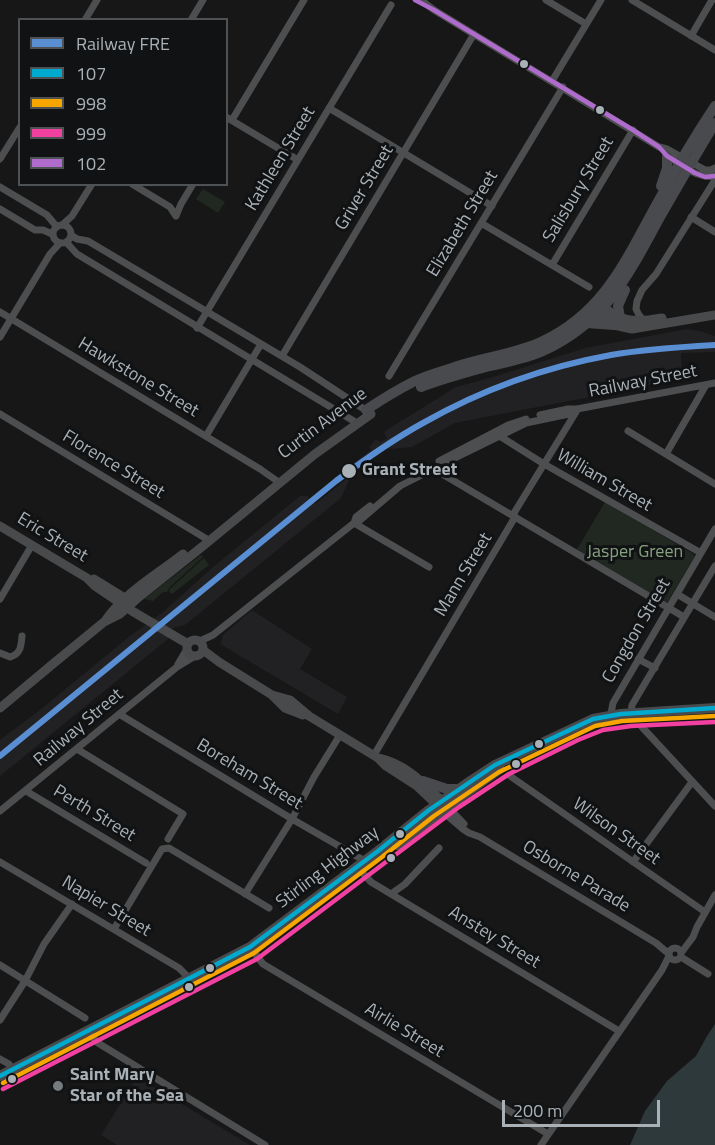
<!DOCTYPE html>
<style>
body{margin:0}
#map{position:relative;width:715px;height:1145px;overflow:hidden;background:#171717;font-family:"Titillium Web",sans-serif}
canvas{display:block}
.legend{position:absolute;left:18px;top:18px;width:210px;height:168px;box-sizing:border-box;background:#111213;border:2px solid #4e5255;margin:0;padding:8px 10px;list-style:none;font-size:18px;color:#a9b1b7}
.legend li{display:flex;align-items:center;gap:12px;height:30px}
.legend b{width:30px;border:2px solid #4e5255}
.scale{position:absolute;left:502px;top:1100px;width:158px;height:27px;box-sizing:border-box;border:3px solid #a9b1b7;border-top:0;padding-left:8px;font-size:18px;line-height:21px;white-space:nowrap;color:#a9b1b7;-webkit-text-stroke:4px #111213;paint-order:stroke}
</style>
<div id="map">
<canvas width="715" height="1145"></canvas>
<ul class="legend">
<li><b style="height:8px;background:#5a8ed3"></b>Railway FRE</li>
<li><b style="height:8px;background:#00a9ce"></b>107</li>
<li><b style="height:8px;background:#f7a600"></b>998</li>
<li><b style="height:8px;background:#f240a1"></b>999</li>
<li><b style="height:8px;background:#b06ccc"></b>102</li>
</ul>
<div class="scale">200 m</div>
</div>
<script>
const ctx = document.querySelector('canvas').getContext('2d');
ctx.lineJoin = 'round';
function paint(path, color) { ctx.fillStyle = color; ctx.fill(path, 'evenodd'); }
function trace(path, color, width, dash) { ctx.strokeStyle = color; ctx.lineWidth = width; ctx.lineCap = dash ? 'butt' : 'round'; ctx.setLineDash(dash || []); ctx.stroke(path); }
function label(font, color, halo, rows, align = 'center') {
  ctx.font = font + ' "Titillium Web",sans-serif'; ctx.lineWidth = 6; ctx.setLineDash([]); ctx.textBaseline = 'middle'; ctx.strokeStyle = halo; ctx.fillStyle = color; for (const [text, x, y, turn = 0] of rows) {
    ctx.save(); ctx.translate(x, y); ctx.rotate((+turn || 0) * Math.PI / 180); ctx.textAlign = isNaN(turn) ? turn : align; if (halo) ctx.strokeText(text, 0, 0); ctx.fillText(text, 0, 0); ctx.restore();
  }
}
paint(new Path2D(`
 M687,329L700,331L715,336V352L681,353L682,379L455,423L412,447L390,449L387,448L377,454L376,453L313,502L315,504L350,476H351L341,498L185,625L173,628L168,639L0,776V740L40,710L130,636L163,612L213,567L300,496H307L309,498L371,450L369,447L376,439L380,442L384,440L387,438L384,433L385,431L456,387L493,377L585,348Z
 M252,610L312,649L300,669L347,697L338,714L220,644L223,635Z
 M137,1077L250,1145H117L101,1135Z`), '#212123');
paint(new Path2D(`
 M203,189L225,202L218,213L196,199Z
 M605,502L695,555L666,605L576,551Z
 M201,555L203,557L170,587L167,592H163L153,601L144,599Z
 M204,558L209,565L172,594L169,592L170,589Z`), '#212821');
paint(new Path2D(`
 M715,1024V1145H630L645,1111L667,1081L696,1056L707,1036Z`), '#2e393c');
trace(new Path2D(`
 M421,0L434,10L659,147L667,149L705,170H711L715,168
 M546,0L586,24
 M632,0L715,50
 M85,20L97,0
 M191,20L203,0
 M691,36L712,0
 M552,81L601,0
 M329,108L492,206
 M226,117L298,160
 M232,120L304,0
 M667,155C680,165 697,179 715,176
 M0,159L20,127
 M132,184L170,207L176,216L181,204L193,184
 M0,187L47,215L57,227
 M0,209L35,230H43L52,234
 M691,217L715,232
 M481,223L589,287
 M53 234a9 9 0 1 1 18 0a9 9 0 1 1-18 0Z
 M62,225L72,216L92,184
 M71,235L77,239L88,241L300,367L367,411
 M66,242L77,254L357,423
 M552,265L633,130
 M0,312L260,469L280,483
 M644,321L639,315L636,309L637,301L642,290L656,274L715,180
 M197,328L391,5
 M0,337L50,254L60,243
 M282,356L474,34
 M389,376L563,87
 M0,414L210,541
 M540,415L568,409H577L715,383
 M628,431L715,484
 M498,435L544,464L701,553
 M206,436L261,344
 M666,454L706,385
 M439,461L508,425L526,419
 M432,468L684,617
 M354,523L356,517L370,506
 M354,523L429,567
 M677,594L715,617
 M0,599L32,545
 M200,641L213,635L354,523L359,521L400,486L455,458L526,423L569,414L577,409
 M0,653L10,657C21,654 21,646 22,636
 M638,659L655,668
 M178,664L187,649
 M119,714L292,819L365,861
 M612,718L611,713L613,703L715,529
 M630,719L632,705L715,566
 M642,727L715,806
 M77,749L183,814L168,839
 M374,755L515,517L514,513L576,412
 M510,776L705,912
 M26,791L146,863
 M447,806L464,824
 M0,811L177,667L195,656
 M442,811L463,829L469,833L480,837L656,943L669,954
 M0,862L179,968L187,976L192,984
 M633,862L692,782
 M357,867L371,882L619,1031
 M245,894L292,819L314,777L340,735
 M391,894L405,884L439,848
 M114,929L162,849L169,848L269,908
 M250,947L263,964L548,1134
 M669 954a6 6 0 1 1 12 0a6 6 0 1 1-12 0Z
 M681,953L693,937L697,927L715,895
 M681,957L708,974
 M0,965L85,1018
 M0,1020L25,981L44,944L72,904
 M89,1030L93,1038L98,1043L265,1145
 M0,1059L9,1064L15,1075
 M541,1145L662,970L669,956`), '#4c4e50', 7);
trace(new Path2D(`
 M598,302C620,323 634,323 662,318
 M593,308L614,325L632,329L715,315
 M0,526L87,578L95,586L132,611L188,644
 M94,579L128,600
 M105,621C124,593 156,575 183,554
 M187 648a8 8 0 1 1 16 0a8 8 0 1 1-16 0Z
 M203,650L219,662L272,695L285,708L303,715
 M272,695L290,700L309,716L378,758L386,766L417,786L440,808
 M0,708L54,663L104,622L120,614L139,597L203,546L315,454L371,414
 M378,758C407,764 425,785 446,805`), '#494a4c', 9);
trace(new Path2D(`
 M661,186L667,168V156
 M620,318L618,306L625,290
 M587,323L614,325
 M421,387C442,379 464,373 486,367C505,363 525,359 543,351C606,322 628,276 660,217C678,186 696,154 715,123
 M366,410C381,400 397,390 413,382C425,376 439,372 452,368C482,357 514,355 543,341C606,311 627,257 659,200C676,168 695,136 715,106
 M423,781L447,789H458
 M397,845L455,801L500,769
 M0,1076L250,947L378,851L429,810L466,784L495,765L593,719L621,714L715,708`), '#494a4d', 10);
trace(new Path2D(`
 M0,1076L250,947L378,851L429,810L495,765L593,719L621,714L715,708`), '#00a9ce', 4.5);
trace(new Path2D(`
 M3,1083L254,953L382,857L434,816L499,772L595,726L622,721L715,716`), '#f7a600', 4.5);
trace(new Path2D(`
 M3,1089L257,959L459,807L509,774L578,740L603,730L631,726L715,722`), '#f240a1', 4.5);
trace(new Path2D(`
 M415,0L434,10L633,130L659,147L667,156L695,173L705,177L715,176`), '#b06ccc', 4.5);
trace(new Path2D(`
 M0,756L336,481C364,460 392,440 423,423C481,390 545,367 611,355C645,349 680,347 715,345`), '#5a8ed3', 6);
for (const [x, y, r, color] of [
 [524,64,5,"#a9b1b7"],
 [600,110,5,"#a9b1b7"],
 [349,471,8,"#a9b1b7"],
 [539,744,5,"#a9b1b7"],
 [516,764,5,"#a9b1b7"],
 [400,834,5,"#a9b1b7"],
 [391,858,5,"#a9b1b7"],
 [210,968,5,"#a9b1b7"],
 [189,987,5,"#a9b1b7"],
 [12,1079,5,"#a9b1b7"],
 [58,1086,6,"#767b7f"]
]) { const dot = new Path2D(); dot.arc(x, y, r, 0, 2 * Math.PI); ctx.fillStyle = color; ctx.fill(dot); trace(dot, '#111213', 2); }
label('18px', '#a9b1b7', '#111213', [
 ["Kathleen Street",281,159,-59],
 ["Griver Street",365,188,-59],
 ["Salisbury Street",579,190,-59],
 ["Elizabeth Street",463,224,-59],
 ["Hawkstone Street",138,378,31],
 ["Railway Street",643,382,-11],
 ["Curtin Avenue",323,424,-37],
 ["Florence Street",113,465,31],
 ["William Street",604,481,30],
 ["Eric Street",52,538,31],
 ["Mann Street",464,575,-59],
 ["Congdon Street",637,631,-60],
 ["Railway Street",79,728,-40],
 ["Boreham Street",249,775,31],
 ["Perth Street",94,814,31],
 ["Wilson Street",616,832,35],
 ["Stirling Highway",328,868,-37],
 ["Osborne Parade",576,877,31],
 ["Napier Street",106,907,31],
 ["Anstey Street",494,938,31],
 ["Airlie Street",404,1031,31]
]);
label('bold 18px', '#a9b1b7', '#111213', [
 ["Grant Street",362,471]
], 'left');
label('18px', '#87a181', '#111213', [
 ["Jasper Green",635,553]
]);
label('bold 18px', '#a9b1b7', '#111213', [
 ["Saint Mary",70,1076],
 ["Star of the Sea",70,1097]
], 'left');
</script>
